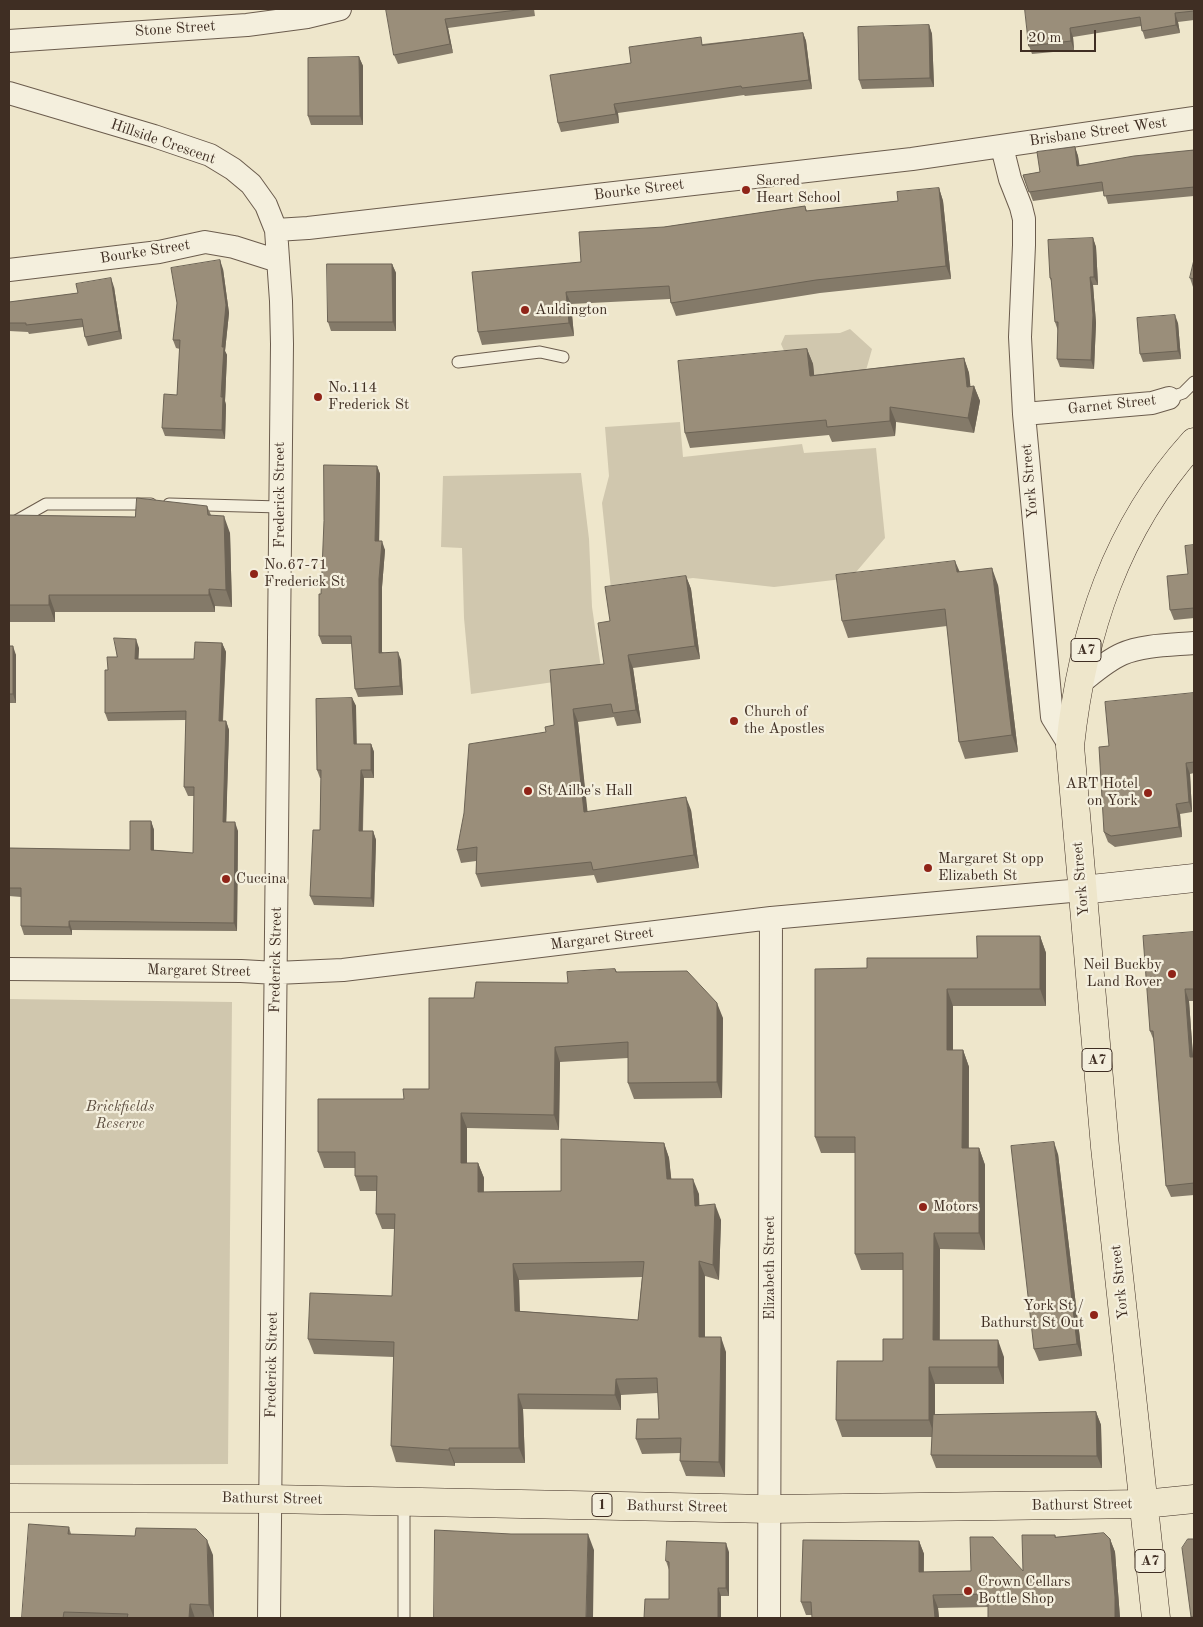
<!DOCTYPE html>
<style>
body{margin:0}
#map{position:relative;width:1203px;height:1627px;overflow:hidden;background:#eee6cb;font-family:"Old Standard TT",serif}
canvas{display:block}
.frame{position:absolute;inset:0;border:10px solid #3f2e23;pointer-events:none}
.scale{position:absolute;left:1020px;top:30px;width:76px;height:22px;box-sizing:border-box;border:2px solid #3f2e23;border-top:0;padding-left:6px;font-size:15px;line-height:18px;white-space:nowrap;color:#3f2e23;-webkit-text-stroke:4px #f4efdd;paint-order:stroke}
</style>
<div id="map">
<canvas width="1203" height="1627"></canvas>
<div class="frame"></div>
<div class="scale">20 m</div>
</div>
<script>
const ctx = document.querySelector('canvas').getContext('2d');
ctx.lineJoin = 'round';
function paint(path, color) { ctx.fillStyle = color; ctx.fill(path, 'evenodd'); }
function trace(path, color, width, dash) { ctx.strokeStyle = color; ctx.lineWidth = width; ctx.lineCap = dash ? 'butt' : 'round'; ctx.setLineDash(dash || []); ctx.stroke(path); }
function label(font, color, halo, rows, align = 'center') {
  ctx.font = font + ' "Old Standard TT",serif'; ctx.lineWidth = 4.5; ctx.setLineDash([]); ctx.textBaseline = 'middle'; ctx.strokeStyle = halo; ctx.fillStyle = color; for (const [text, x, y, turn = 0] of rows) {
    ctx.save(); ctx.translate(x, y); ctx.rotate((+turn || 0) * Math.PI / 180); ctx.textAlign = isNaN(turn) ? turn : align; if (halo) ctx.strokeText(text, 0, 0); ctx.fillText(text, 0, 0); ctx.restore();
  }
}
paint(new Path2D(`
 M850,329L872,349L865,374L817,379L785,353L781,344L785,335L840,333Z
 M680,422L683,457L802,444L804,453L876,448L885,538L851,578L774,587L693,578L611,589L602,503L609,476L605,427Z
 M581,473L589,539L592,607L602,675L471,694L464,618L462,548L441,547L443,476Z
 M9,999L232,1002L228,1464L9,1465Z`), '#d0c7ae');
const lane = new Path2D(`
 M458,362L540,352L563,357
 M1169,398L1183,393L1194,382
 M169,504L280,507
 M9,525L46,504H151
 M404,1618V1501`);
const street = new Path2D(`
 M9,41L247,25L307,17L340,9
 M9,93L154,136L210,155L233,169L251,184L266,205L276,230L281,301L282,344L269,1618
 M1002,147L1010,179L1021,207L1024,219V245L1020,337L1024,414L1052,717L1070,746
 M276,230L308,228L912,159L1194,118
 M9,270L159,252L205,242L234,247L278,261
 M1024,414L1152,403L1169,398
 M1078,685C1092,674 1106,661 1122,654C1142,645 1172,645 1194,643
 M9,969L241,971L276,973L343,970L771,918L1082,890
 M769,1618L771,918`);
const secondary = new Path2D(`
 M1082,890L1194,878`);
const highway = new Path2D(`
 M9,1498L271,1499L770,1509L1144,1504L1194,1499
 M1156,1618L1105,1147L1070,746C1082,633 1116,528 1194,442`);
trace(lane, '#6b5c4d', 13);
trace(street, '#6b5c4d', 24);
trace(secondary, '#3f2e23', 29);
trace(highway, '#3f2e23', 29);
trace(lane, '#f4efdd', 11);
trace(street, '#f4efdd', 22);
trace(secondary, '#f4efdd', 28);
trace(highway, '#eee6cb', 28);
paint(new Path2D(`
 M386,9H534L535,16L448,28L453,53L398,64L394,55Z
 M1025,9H1194V20L1178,22L1180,33L1145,39L1141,26L1073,37L1074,50L1032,54L1029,46Z
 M929,25L932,34L934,87L862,89L859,80Z
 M803,33L806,41L812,89L745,96L744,95L618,113L619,123L561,132L558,123L631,63L703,44Z
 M359,57L363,66V125H311L308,116Z
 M1075,147L1078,156L1079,165L1194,150V196L1108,204L1104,191L1033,201L1023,175L1040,172Z
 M939,188L943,201L951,279L820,293L676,316L671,303L670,299L571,304L574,336L482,345L478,332L581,262L664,227L805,206L807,211L898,201Z
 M1093,238L1096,247L1098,285H1093L1096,323L1094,369L1060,367L1057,359L1058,331L1055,322L1052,283L1050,278Z
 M392,264L396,273V331H331L328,322Z
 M223,269L229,313L225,351L227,355L225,401L226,405L225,439L165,436L162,428L177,395L180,349L176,348L173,340Z
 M1190,278L1194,279V287H1193Z
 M114,287L122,339L88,346L85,337L83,327L29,334L28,332L9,331V299L10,302L78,293Z
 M1178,323L1181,359L1143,362L1140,354Z
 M807,349L813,364L814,375L964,358L969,373L970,387L974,386L980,401L974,433L896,422L895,436L832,442L829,435L690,448L685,433Z
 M377,466L380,474L379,541L385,550L382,587V652L401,660L403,695L358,697L355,689L352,644H322L319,636L321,594Z
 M207,506L211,515L230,533L232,607L215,606V612H55V622H9V515L135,517Z
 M1194,545V618L1174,620L1170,610L1188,574Z
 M960,572L998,585L1018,752L965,759L959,742L947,626L848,638L842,621Z
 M686,576L691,589L700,659L633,668L641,723L617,726L614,717L578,722L587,812L691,810L699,868L597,883L594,875L481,887L476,874V861L461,863L457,850L546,732L554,725L604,664L610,621Z
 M222,643L226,652L223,721H226L229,730L226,822L238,831L237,931L72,930V935H24L21,926V897L9,896V848L130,850L151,821L154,830V850L193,853L194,796H188L184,787L186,720L108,721L105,713L108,670L117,657L139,648L138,659H194Z
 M9,646L16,655V703H9Z
 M1194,693V773L1190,774L1192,812L1180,814L1182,837L1115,847L1108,842L1104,832L1109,746Z
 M352,698L356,706V744H371L374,752V778H364L363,831H373L376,840L374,907L314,905L310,896L320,830L321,778H320L317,770Z
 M1194,932V1001H1189L1193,1057H1194V1195L1171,1197L1166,1186L1154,1041L1150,1031Z
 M1040,936L1046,953V1006H953V1050H963L969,1067V1148H979L985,1165V1250L940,1249V1340L1004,1357V1384H935V1415L1096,1412L1101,1425L1102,1468H936L931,1455L932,1437H842L836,1420L883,1361L903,1339V1270H861L855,1254V1153H821L815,1137L867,968L977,958Z
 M615,969L617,972L723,1018L722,1098L634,1099L628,1083V1058L560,1062L559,1130L467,1128V1163H478L484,1178V1192L561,1191L664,1143L669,1158L671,1179L699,1194V1205L721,1220L719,1280L705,1276V1337L726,1352L725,1477L686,1476L680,1461L681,1453L642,1454L636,1439L659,1419L658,1393L621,1395V1410L523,1409L525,1463H455V1466L396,1462L391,1446L394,1357L314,1354L308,1339L392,1296L395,1229H382L376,1214L377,1191H360L355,1176V1168H324L318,1152L404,1099L429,1089L474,998L568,983ZM642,1277L638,1320L520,1311L519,1280Z
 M1058,1154L1082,1356L1039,1361L1034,1349Z
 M69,1527L71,1534L213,1555L214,1618H22Z
 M1055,1535L1056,1537L1110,1539L1115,1552L1120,1618H989L988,1607L938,1608L939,1618H812V1615H806L801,1602L919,1541L924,1554V1572L1023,1571Z
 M729,1552V1596H721V1618H644L669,1599V1570L666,1561Z`), '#847a69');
paint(new Path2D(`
 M1175,13L1178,22L1180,33L1176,25Z
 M445,19L448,28L453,53L450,44Z
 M929,25L932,34L934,87L930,78Z
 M1070,28L1073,37L1074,50L1071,41Z
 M803,33L806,41L812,89L809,80Z
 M359,57L363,66V125L360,116Z
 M614,104L618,113L619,123L616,114Z
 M1075,147L1078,156L1081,174L1077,166Z
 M939,188L943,201L951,279L946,266Z
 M1093,238L1096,247L1098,285L1094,277Z
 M220,260L223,269L229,313L225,351L227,355L225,401L226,405L225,439L222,430V347Z
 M392,264L396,273V331L393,322Z
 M1090,277L1093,285L1096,323L1094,369L1091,360Z
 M111,278L114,287L122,339L119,331Z
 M566,292L571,304L574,336L569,323Z
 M1175,315L1178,323L1181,359L1178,351Z
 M807,349L813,364L816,391L810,376Z
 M964,358L969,373L972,400L974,386L980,401L974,433L968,418L967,387Z
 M890,407L896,422L895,436L890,421Z
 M377,466L380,474L379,550L375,541Z
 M224,516L230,533L232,607L226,590Z
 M382,541L385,550L382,587V661L379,653V579Z
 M955,561L962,577L957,572Z
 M992,568L998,585L1018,752L1012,735Z
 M686,576L691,589L700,659L695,646Z
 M209,589L215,606V612L209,595Z
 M49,595L55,612V622L49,605Z
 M136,639L139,648L138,668L135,659Z
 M222,643L226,652L222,730L219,721Z
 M13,646L16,655V703L13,694Z
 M398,652L401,660L403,695L400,686Z
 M628,655L633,668L641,723L636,710Z
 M352,698L356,706L357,752L354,744Z
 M573,709L578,722L589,825L584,812Z
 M226,721L229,730L226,831L223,822Z
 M371,744L374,752V778L371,770Z
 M1186,763L1190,774L1192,812L1189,802Z
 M361,770L364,778L362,840L359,831Z
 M686,797L691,810L699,868L694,855Z
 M1176,804L1180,814L1182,837L1179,827Z
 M151,821L154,830V859L151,850Z
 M235,822L238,831L237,931L234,923Z
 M373,831L376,840L374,907L371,898Z
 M69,921L72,930V935L69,927Z
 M1040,936L1046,953V1006L1040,989Z
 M947,989L953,1006V1067L947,1050Z
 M1185,989L1189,1001L1194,1069L1190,1057Z
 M717,1003L723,1018L722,1098L717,1082Z
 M555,1047L560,1062L559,1130L554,1115Z
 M963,1050L969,1067L968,1165L962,1148Z
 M461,1113L467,1128V1178L461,1163Z
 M1054,1142L1058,1154L1082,1356L1077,1344Z
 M664,1143L669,1158L673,1194L667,1179Z
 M979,1148L985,1165V1250L979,1233Z
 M478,1163L484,1178L483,1207L478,1192Z
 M693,1179L699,1194L700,1221L695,1206Z
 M715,1204L721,1220L719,1280L713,1265Z
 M934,1233L940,1249L939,1357L933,1340Z
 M699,1261L705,1276V1352L699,1337Z
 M513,1264L519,1280L520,1326L515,1311Z
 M721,1337L726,1352L725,1477L719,1462Z
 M998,1340L1004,1357V1384L998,1367Z
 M929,1367L935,1384V1437L929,1420Z
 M616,1379L621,1395V1410L615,1395Z
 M518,1394L523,1409L525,1463L519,1448Z
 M1096,1412L1101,1425L1102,1468L1097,1456Z
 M449,1448L455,1463V1466L449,1450Z
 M588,1534L594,1550L593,1618H586Z
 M1110,1539L1115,1552L1120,1618H1115Z
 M207,1540L213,1555L214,1618L209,1605Z
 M919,1541L924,1554L923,1585L919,1572Z
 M726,1543L729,1552V1596L726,1588Z
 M718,1588L721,1596V1618H718Z
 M933,1595L938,1608L939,1618H935Z
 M190,1604L195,1618H189Z`), '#6c6355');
const building = new Path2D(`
 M386,9H525L445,19L450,44L394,55Z
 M1025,9H1194V11L1175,13L1176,25L1142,31L1140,17L1070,28L1071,41L1029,46Z
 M929,25L930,78L859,80L858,27Z
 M803,33L809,80L742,88L741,86L614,104L616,114L558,123L550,75L631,63L629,47L701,37L702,45Z
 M359,57L360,116H308V58Z
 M1075,147L1077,166L1134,156L1194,150V187L1104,196L1102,182L1029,192L1023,175L1040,172L1037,152Z
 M939,188L946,266L816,280L671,303L669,286L566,292L569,323L478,332L472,272L581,262L579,232L664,227L805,206L806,211L898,201L897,192Z
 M1093,238L1094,277H1090L1093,315L1091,360L1057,359L1058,322H1055L1051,278H1050L1048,240Z
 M220,260L226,305L222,347H224L221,397H223L222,430L162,428L164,394L177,395L180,340H173L177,303L171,268Z
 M1194,260V279L1190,278Z
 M327,264H392L393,322H328Z
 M111,278L119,331L85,337L82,319L26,325V323H9V302L78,293L76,284Z
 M1175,315L1178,351L1140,354L1137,318Z
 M807,349L810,376L964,358L967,387L974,386L968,418L890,407V421L827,427L826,420L685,433L678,361Z
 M324,465L377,466L375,541H382L379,579V653L398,652L400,686L355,689L351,636H319V594H321L324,521Z
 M137,498L207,506L208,515L224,516L226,590L209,589V595H49V605H9V515L135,517Z
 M1194,545V608L1170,610L1167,576L1188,574L1185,546Z
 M955,561L957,572L992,568L1012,735L959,742L945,609L842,621L836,575Z
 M686,576L695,646L628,655L636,710L613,713L611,704L573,709L584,812L686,797L694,855L593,870L591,862L476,874L477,847L457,850L464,813L469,744L546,732L545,727L554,725L550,670L604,664L598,623L610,621L605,587Z
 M114,638L136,639L135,659H194L195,642L222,643L219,721H226L223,822H235L234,923L69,921V927L21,926V888H9V848L130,850V821H151V850L193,853L194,787H184L186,711L105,713V670H108L107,657H117Z
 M9,646H13V694H9Z
 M1194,693V762L1186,763L1189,802L1176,804L1179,827L1111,836L1104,832L1099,747L1109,746L1105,702Z
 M352,698L354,744H371V770H361L359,831H373L371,898L310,896L313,830H320L321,770H317L316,699Z
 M1194,932V989H1185L1190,1057H1194V1183L1166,1186L1153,1031H1150L1143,936Z
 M977,936H1040V989H947V1050H963L962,1148H979V1233H934L933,1340H998V1367H929V1420H836L837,1361H883V1339H903V1253L855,1254V1137H815V969L867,968V958H977Z
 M615,969L616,972L687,971L717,1003V1082L628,1083V1042L555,1047L554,1115L461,1113V1163H478V1192L561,1191V1139L664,1143L667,1179H693L695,1206L715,1204L713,1265L699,1261V1337H721L719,1462L680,1461L681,1438L636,1439L637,1419H659L657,1378L616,1379L615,1395L518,1394L519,1448H449V1450L391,1446L394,1342L308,1339L310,1293L392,1296L395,1214H376L377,1176H355V1152H318V1099H404L403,1089H429V998H474L476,982L568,983L567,972ZM644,1262L638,1320L515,1311L513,1264Z
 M1054,1142L1077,1344L1034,1349L1011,1146Z
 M1096,1412L1097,1456L931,1455L933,1415Z
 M29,1524L69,1527L68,1534L135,1536L136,1528L196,1529L207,1540L209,1605L190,1604L189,1618H127L128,1614L64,1612L63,1618H22Z
 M435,1530L511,1534H588L586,1618H434Z
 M1104,1533L1110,1539L1115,1597V1618H988V1594L933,1595L935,1618H812L811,1602H801L803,1540L919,1541V1572L971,1571L970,1537H993L1023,1571L1022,1535H1055V1537Z
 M1188,1539H1194V1617H1191L1182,1548Z
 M667,1541L726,1543V1588H718V1618H644L645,1599H669V1562L666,1561Z`);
paint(building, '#9a8e7a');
trace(building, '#6c6355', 1);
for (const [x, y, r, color] of [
 [746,190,5,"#8f2418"],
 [525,310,5,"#8f2418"],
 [318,397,5,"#8f2418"],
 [254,574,5,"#8f2418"],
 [734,721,5,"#8f2418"],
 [528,791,5,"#8f2418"],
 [1148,793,5,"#8f2418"],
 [928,868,5,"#8f2418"],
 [226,879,5,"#8f2418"],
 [1172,974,5,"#8f2418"],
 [923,1207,5,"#8f2418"],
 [1094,1315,5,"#8f2418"],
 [968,1591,5,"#8f2418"]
]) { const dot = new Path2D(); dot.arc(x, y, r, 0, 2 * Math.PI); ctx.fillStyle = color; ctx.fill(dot); trace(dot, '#f4efdd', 2); }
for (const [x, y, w] of [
 [1086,650,30],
 [1097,1060,30],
 [602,1505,20],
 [1150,1561,30]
]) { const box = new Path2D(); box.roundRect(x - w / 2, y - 11.5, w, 23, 4); ctx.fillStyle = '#f4efdd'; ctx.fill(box); trace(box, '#3f2e23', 1); }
label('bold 14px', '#3f2e23', null, [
 ["A7",1086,650],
 ["A7",1097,1060],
 ["1",602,1505],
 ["A7",1150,1561]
]);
label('15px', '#3f2e23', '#f4efdd', [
 ["Stone Street",175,29,-4],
 ["Brisbane Street West",1098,132,-8],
 ["Hillside Crescent",163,142,19],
 ["Bourke Street",639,190,-7],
 ["Bourke Street",145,252,-9],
 ["Garnet Street",1112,405,-6],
 ["York Street",1030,481,-95],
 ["Frederick Street",280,495,-90],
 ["York Street",1081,879,-95],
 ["Margaret Street",602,939,-7],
 ["Frederick Street",276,960,-89],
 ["Margaret Street",199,971,1],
 ["Elizabeth Street",770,1268,-90],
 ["York Street",1120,1282,-96],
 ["Frederick Street",272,1365,-89],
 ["Bathurst Street",272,1499,1],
 ["Bathurst Street",1082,1505,-1],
 ["Bathurst Street",677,1507,1]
]);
label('15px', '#3f2e23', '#f4efdd', [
 ["Sacred",756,181],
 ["Heart School",756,198],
 ["Auldington",535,310],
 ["No.114",328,388],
 ["Frederick St",328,405],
 ["No.67-71",264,565],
 ["Frederick St",264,582],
 ["Church of",744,712],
 ["the Apostles",744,729],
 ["ART Hotel",1138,784,"right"],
 ["on York",1138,801,"right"],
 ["St Ailbe's Hall",538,791],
 ["Margaret St opp",938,859],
 ["Elizabeth St",938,876],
 ["Cuccina",236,879],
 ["Neil Buckby",1162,965,"right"],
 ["Land Rover",1162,982,"right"],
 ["Motors",933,1207],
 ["York St /",1084,1306,"right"],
 ["Bathurst St Out",1084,1323,"right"],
 ["Crown Cellars",978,1582],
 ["Bottle Shop",978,1599]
], 'left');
label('italic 15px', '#5c4d3f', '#f4efdd', [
 ["Brickfields",120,1107],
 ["Reserve",120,1124]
]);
</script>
